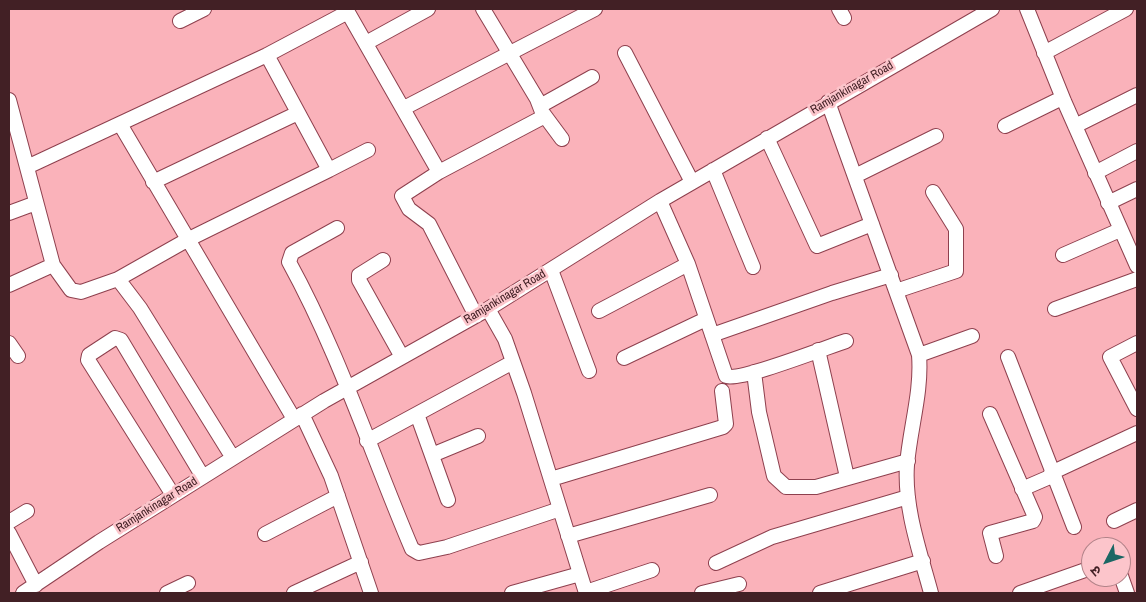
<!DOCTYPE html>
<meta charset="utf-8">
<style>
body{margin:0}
#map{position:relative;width:1146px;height:602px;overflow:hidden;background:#fab2ba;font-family:"Archivo Narrow","Noto Sans Devanagari",sans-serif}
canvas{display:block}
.frame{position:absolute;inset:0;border:10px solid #422025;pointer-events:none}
.north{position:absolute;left:1081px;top:537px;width:50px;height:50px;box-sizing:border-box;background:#fcc5cb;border:1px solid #b28389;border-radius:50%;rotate:229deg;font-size:14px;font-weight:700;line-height:20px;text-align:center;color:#422025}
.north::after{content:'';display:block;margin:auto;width:18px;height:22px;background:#1b6764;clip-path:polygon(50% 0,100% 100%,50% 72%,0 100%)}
</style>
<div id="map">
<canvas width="1146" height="602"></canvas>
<div class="frame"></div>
<div class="north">उ</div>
</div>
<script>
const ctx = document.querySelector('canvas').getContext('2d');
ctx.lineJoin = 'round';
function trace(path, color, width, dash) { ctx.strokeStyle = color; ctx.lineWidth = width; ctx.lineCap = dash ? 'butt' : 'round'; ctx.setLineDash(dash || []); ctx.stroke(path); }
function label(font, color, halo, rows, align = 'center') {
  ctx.font = font + ' "Archivo Narrow",sans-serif'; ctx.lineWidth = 5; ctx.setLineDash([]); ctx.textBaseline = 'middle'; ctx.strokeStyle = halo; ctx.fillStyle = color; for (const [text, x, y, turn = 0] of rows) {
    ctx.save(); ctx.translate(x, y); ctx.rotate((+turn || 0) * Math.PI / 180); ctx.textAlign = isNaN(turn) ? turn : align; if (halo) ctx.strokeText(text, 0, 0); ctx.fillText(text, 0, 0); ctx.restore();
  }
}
const minor = new Path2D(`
 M346,9L439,172
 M483,9L537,99L542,112L562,139
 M839,9L844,18
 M1027,9L1064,101L1137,266
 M180,21L204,9
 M366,43L428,9
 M625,53L692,182
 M1044,53L1126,9
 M9,100L53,265L71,290L81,292L118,279L187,240L329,170L267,55
 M828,102L919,355C922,392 910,428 907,465C904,508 920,552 931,593
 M540,106L592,77
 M404,108L595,9
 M120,124L294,419
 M1005,126L1062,98
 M1075,126L1137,95
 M767,138L817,246L872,224
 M27,167L267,55L348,12
 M329,170L368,150
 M713,170L753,267
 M1095,173L1137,151
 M855,176L936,136
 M153,182L298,113
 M660,201L688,264L726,376C739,382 827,347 846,341
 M1108,203L1137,189
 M9,213L36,203
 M337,228L292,253L289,262C339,353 371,453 412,549L419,553L447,547L560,509
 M1063,255L1120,230
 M383,260L359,275V280L402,357
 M551,270L589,371
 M118,279L140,308L233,458
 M9,285L53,265
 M896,291L956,271V229L933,192
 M488,309L505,339L524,393L586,593
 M1055,309L1137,279
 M599,311L688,264
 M476,316L429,224L409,209L402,196L439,172L545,116
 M712,335L832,293L891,275
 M9,343L18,356
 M1137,343L1110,357L1137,409
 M818,350L847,477
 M919,355L972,336
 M1008,357L1074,527
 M624,358L706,319
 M754,372L759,412L774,476L786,487H816L908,461
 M302,414L331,476L371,593
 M417,414L448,500
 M990,414L1035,517L1033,521L990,533L996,556
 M367,441L513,362
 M432,455L478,436
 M1051,473L1137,433
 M551,479L723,427L726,424L722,391
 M1022,489L1052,476
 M173,495L88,360L89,355L115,338L121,340L203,477
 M1114,521L1137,510
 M9,522L27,511
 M9,533L36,585
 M265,534L338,496
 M568,536L710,495
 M716,563L772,537L908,497
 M1121,576L1127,593
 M586,592L652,570
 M23,593L99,542L324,401L488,309L660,201L992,9
 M167,593L188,583
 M294,593L361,562
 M512,593L580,574
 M702,593L739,584
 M820,593L923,561
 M1020,593L1091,568`);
trace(minor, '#8e404e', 16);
trace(minor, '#fff', 14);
label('12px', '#422025', '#fcc5cb', [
 ["Ramjankinagar Road",852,88,-30],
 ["Ramjankinagar Road",505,297,-31],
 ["Ramjankinagar Road",157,505,-32]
]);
</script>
